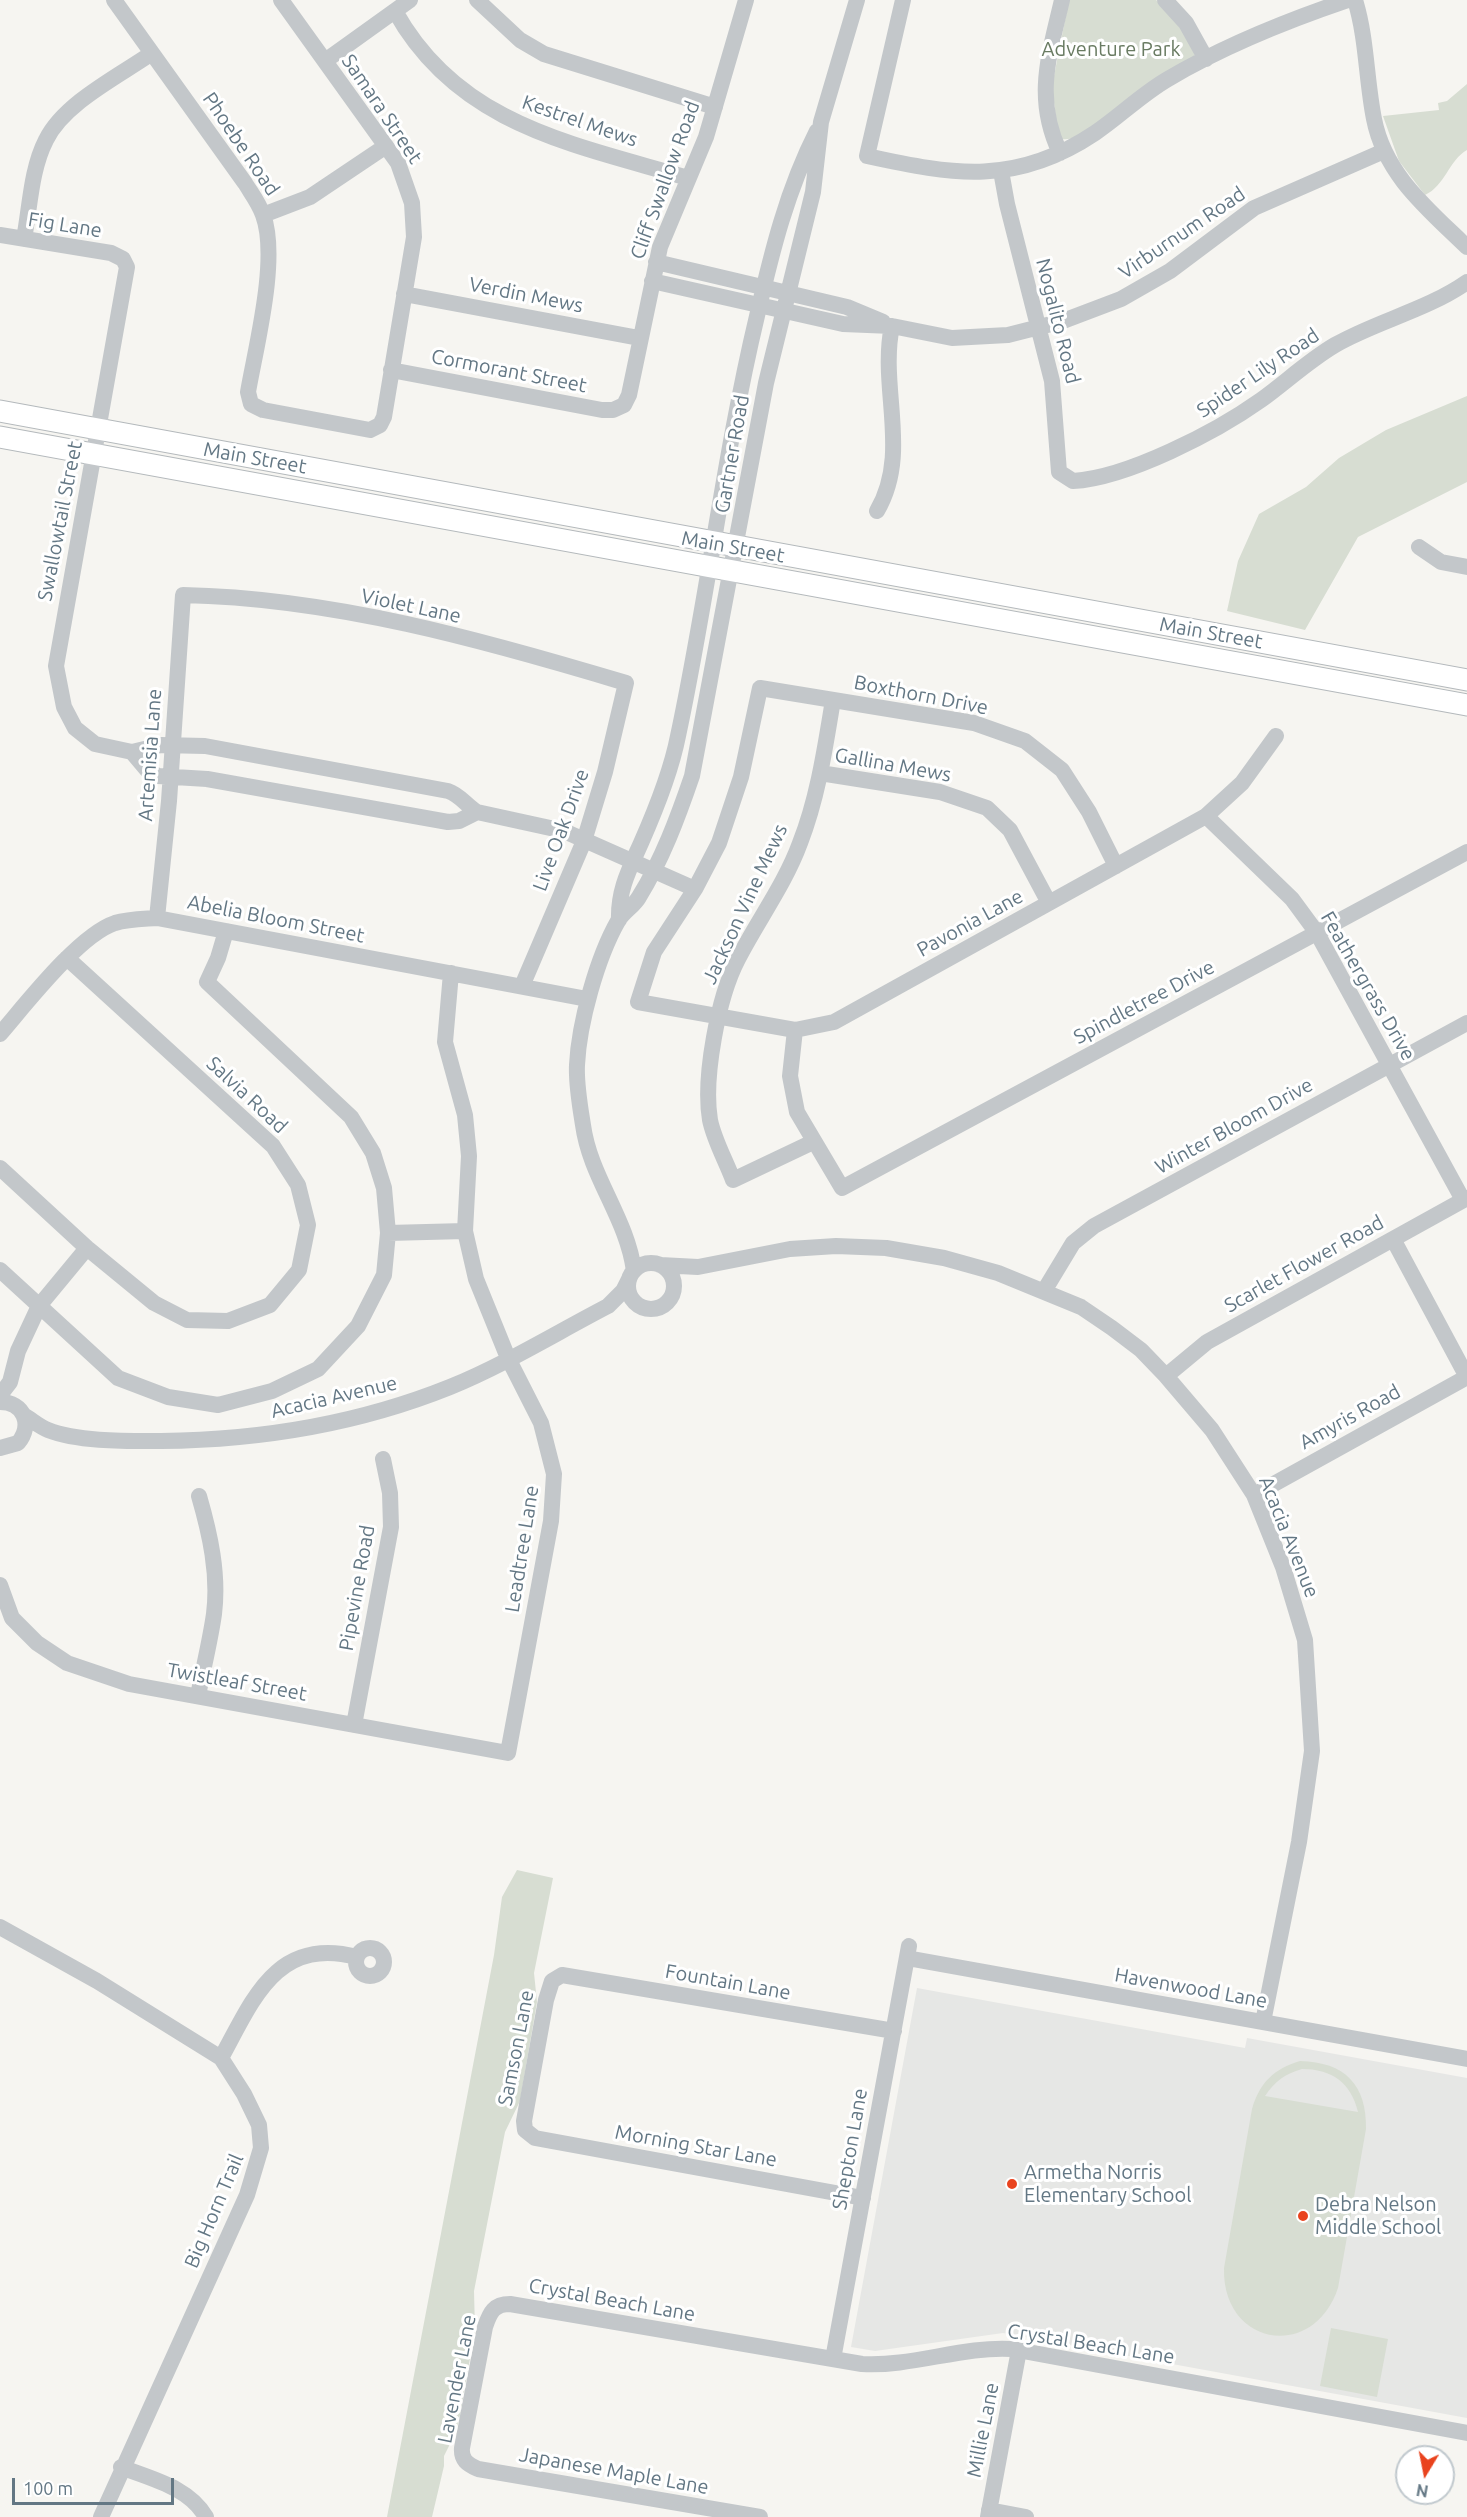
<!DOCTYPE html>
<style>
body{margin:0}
#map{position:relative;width:1467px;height:2517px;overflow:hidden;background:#f6f5f1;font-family:Ubuntu,sans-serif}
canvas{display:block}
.north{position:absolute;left:1395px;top:2445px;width:60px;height:60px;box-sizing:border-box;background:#fff;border:2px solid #c1c9ce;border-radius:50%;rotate:190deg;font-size:16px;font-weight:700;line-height:24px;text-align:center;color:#637784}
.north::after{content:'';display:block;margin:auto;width:21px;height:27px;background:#e9431e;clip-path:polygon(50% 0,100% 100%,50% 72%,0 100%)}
.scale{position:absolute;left:12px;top:2478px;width:162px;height:27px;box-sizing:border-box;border:3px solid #637784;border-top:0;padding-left:8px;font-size:18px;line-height:21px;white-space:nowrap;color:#637784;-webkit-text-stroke:4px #fff;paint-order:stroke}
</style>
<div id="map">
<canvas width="1467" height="2517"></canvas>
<div class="north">N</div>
<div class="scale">100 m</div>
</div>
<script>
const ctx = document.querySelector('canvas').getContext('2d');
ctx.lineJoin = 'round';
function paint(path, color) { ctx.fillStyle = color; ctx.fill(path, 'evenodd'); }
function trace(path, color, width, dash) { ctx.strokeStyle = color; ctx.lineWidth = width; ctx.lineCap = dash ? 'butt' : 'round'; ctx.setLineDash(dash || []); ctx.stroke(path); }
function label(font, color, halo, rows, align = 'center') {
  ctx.font = font + ' Ubuntu,sans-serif'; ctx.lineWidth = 6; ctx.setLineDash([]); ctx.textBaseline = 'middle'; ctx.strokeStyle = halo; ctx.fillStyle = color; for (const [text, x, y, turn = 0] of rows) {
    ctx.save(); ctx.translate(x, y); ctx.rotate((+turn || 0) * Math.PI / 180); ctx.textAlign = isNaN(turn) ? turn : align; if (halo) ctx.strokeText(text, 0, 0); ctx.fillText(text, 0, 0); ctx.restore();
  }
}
paint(new Path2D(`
 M917,1988L1245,2048L1247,2038L1467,2078V2418L1003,2333L875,2351L851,2347Z`), '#e6e7e5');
paint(new Path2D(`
 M1069,0H1156C1173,12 1192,35 1195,55C1184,68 1161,76 1147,85C1124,98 1089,143 1062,139L1058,135L1052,86Z
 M1467,84V150C1449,160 1445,186 1425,195L1399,161L1383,116L1439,110L1438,103L1447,101Z
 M1467,396V482L1358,537L1305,630L1227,611L1238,561L1259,514L1306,487L1339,458L1386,430Z
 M517,1870L553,1878L534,1973L537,2002L520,2101L505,2132L474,2291L475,2330L460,2415L455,2434L444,2456V2466L432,2517H387L494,1955L502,1897Z
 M1300,2061C1345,2062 1367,2085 1366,2129L1338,2288C1313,2362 1222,2346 1224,2268L1252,2109C1260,2082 1274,2069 1300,2061ZM1302,2069C1331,2069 1351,2082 1358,2112L1265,2096C1275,2081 1285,2074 1302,2069Z
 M1331,2328L1388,2339L1377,2397L1320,2386Z`), '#d7ddd2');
const major = new Path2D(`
 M0,411L1467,680
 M0,437L1467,705`);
trace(major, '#b4b9bc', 23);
trace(new Path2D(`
 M114,0L245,183C251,193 259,203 263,215C279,258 256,346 248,392L251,404L263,410L370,430L380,425L384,417L414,237L412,203L398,163L281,0
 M477,0L520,40L544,54L715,107
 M903,0L867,156C954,175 1016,186 1095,133C1120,116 1142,94 1168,79C1222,47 1289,20 1348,0
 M1165,0L1186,23L1206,59
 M1355,0C1367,39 1366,79 1374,119C1385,175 1428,209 1467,247
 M395,11C458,125 573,144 688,178
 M325,61L410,0
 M1060,153C1034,98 1049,56 1062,0
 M1001,171L1007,204L1052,381L1059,472L1073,481C1127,478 1216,432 1261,400C1286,382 1308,361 1335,345C1377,321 1427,310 1467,282
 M263,215L310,197L386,146
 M0,235L111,253L123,259L127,267L56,666L64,707L75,728L95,744L132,752L161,745L205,746L448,791C460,795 466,805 477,812L564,831L695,889
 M24,239C30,207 31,169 46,140C64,103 119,76 152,53
 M656,262L847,307L883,322
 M652,281L843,324L892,326L952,338L1008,335L1063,321L1121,299L1170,271L1254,208L1384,151
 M404,294L639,338
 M391,370L602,410H613L624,405L629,395L660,247L706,137L746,0
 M877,511C911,453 879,388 892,326
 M1419,547L1441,562L1467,567
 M132,752L148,771L158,776L207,779L448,822L459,821L477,812
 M820,773L940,792L987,808L1010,830L1049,903
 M1206,816L1292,899L1317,933L1463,1200
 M1116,866L1089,812L1062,770L1025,741L974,723L760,688L741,777L719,843L695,889L654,952L638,1002L795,1030L834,1022L1206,816L1242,783L1276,736
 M157,918L169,801L183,595C333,598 483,640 626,683L605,772L584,841L522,986
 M619,920C618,890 629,870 641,843C656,809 671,772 678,736C708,596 724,454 757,316C772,251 787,190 817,131
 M795,1030L790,1076L797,1112L842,1188L1467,852
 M0,1034C26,1004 79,935 115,923C128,919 144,919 157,918L587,999
 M813,1142L733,1180C726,1161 714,1140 710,1120C703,1078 718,997 738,959C758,920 785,884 800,843C818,797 825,748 833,700
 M0,1168L87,1248L154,1303L187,1320L228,1321L270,1305L299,1270L308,1225L298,1185L273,1146L67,958
 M388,1233L465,1231
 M628 1286a23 23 0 1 1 46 0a23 23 0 1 1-46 0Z
 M660,1265L698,1267L790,1249L836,1246L886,1248L944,1258L998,1273L1081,1307L1112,1328L1141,1350L1166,1376L1212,1430L1254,1495L1283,1567L1305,1640L1312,1751L1299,1842L1263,2022
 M0,1270L118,1378L168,1397L218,1405L272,1391L318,1369L358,1326L384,1275L388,1233L384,1188L373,1153L351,1117L207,982L218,958L226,931
 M634,1271C627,1218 590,1177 583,1125C580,1106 576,1084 577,1065C579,1023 597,958 618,921C623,912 634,906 639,897C662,860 678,817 692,776L766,383L813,192L821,122L857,0
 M1044,1291L1073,1243L1094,1226L1467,1023
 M1166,1376L1207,1342L1467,1198
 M0,1395L10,1382L18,1351L39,1306L87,1248
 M0,1402C24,1402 33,1425 18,1443L0,1448
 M25,1416C32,1420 40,1427 48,1430C78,1442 128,1441 161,1441C259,1440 358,1424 450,1387C504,1365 556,1333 608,1306L623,1291L629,1279
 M1254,1495L1467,1377L1393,1239
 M0,1585L12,1618L37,1643L67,1663L129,1684L508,1753L551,1521L554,1474L541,1423L508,1358L476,1279L465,1231L469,1156L465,1115L445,1042L451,973
 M198,1696C203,1669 210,1642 214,1614C219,1574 210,1534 199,1496
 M354,1725L391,1527L390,1493L383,1459
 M0,1927L97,1981L221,2058L244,2094L259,2125L261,2148L247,2195L101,2517
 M356 1962a14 14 0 1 1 28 0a14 14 0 1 1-28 0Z
 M907,1958L1467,2059
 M221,2058C253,2000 276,1936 357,1957
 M863,2198L535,2138L525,2130L524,2121L546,2000L552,1981L562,1975L894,2031
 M833,2359L909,1946
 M121,2467C151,2479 189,2487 206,2517
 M989,2510L1026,2517
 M760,2517L478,2469C467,2464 461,2460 462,2448L485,2327C490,2312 494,2304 510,2304L862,2364C912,2367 962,2346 1012,2349L1467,2433
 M988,2517L1019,2350`), '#c3c7ca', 16);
trace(major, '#fff', 21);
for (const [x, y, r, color] of [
 [1012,2184,6,"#e9431e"],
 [1303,2216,6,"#e9431e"]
]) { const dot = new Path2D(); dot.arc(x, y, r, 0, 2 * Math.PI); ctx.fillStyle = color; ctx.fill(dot); trace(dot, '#fff', 2); }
label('20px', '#697b62', '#fff', [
 ["Adventure Park",1111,49]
]);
label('20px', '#637784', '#fff', [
 ["Samara Street",382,109,56],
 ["Kestrel Mews",580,121,19],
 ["Phoebe Road",241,144,56],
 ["Cliff Swallow Road",665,180,-70],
 ["Fig Lane",65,225,9],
 ["Virburnum Road",1182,233,-34],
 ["Verdin Mews",526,295,11],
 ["Nogalito Road",1058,321,76],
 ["Cormorant Street",509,371,11],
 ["Spider Lily Road",1258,373,-34],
 ["Gartner Road",732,454,-80],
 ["Main Street",255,458,10],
 ["Swallowtail Street",60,521,-79],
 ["Main Street",733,547,10],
 ["Violet Lane",411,606,12],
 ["Main Street",1211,633,10],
 ["Boxthorn Drive",921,695,11],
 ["Artemisia Lane",150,755,-86],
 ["Gallina Mews",893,765,10],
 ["Live Oak Drive",561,830,-70],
 ["Jackson Vine Mews",745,904,-65],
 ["Abelia Bloom Street",276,919,11],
 ["Pavonia Lane",970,923,-29],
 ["Feathergrass Drive",1368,986,60],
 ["Spindletree Drive",1144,1002,-28],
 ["Salvia Road",247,1095,43],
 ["Winter Bloom Drive",1234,1126,-29],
 ["Scarlet Flower Road",1304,1264,-29],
 ["Acacia Avenue",334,1397,-13],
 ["Amyris Road",1350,1417,-29],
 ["Acacia Avenue",1289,1537,68],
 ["Leadtree Lane",522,1549,-81],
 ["Pipevine Road",357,1588,-80],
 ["Twistleaf Street",237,1682,10],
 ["Fountain Lane",728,1982,10],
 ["Havenwood Lane",1191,1988,10],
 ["Samson Lane",516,2048,-79],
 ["Morning Star Lane",696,2146,10],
 ["Shepton Lane",850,2149,-80],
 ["Big Horn Trail",214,2211,-67],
 ["Crystal Beach Lane",612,2300,10],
 ["Crystal Beach Lane",1091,2344,9],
 ["Lavender Lane",457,2379,-79],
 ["Millie Lane",983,2430,-79],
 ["Japanese Maple Lane",614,2471,10]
]);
label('20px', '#637784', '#fff', [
 ["Armetha Norris",1024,2172],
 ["Elementary School",1024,2195],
 ["Debra Nelson",1315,2204],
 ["Middle School",1315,2227]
], 'left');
</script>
